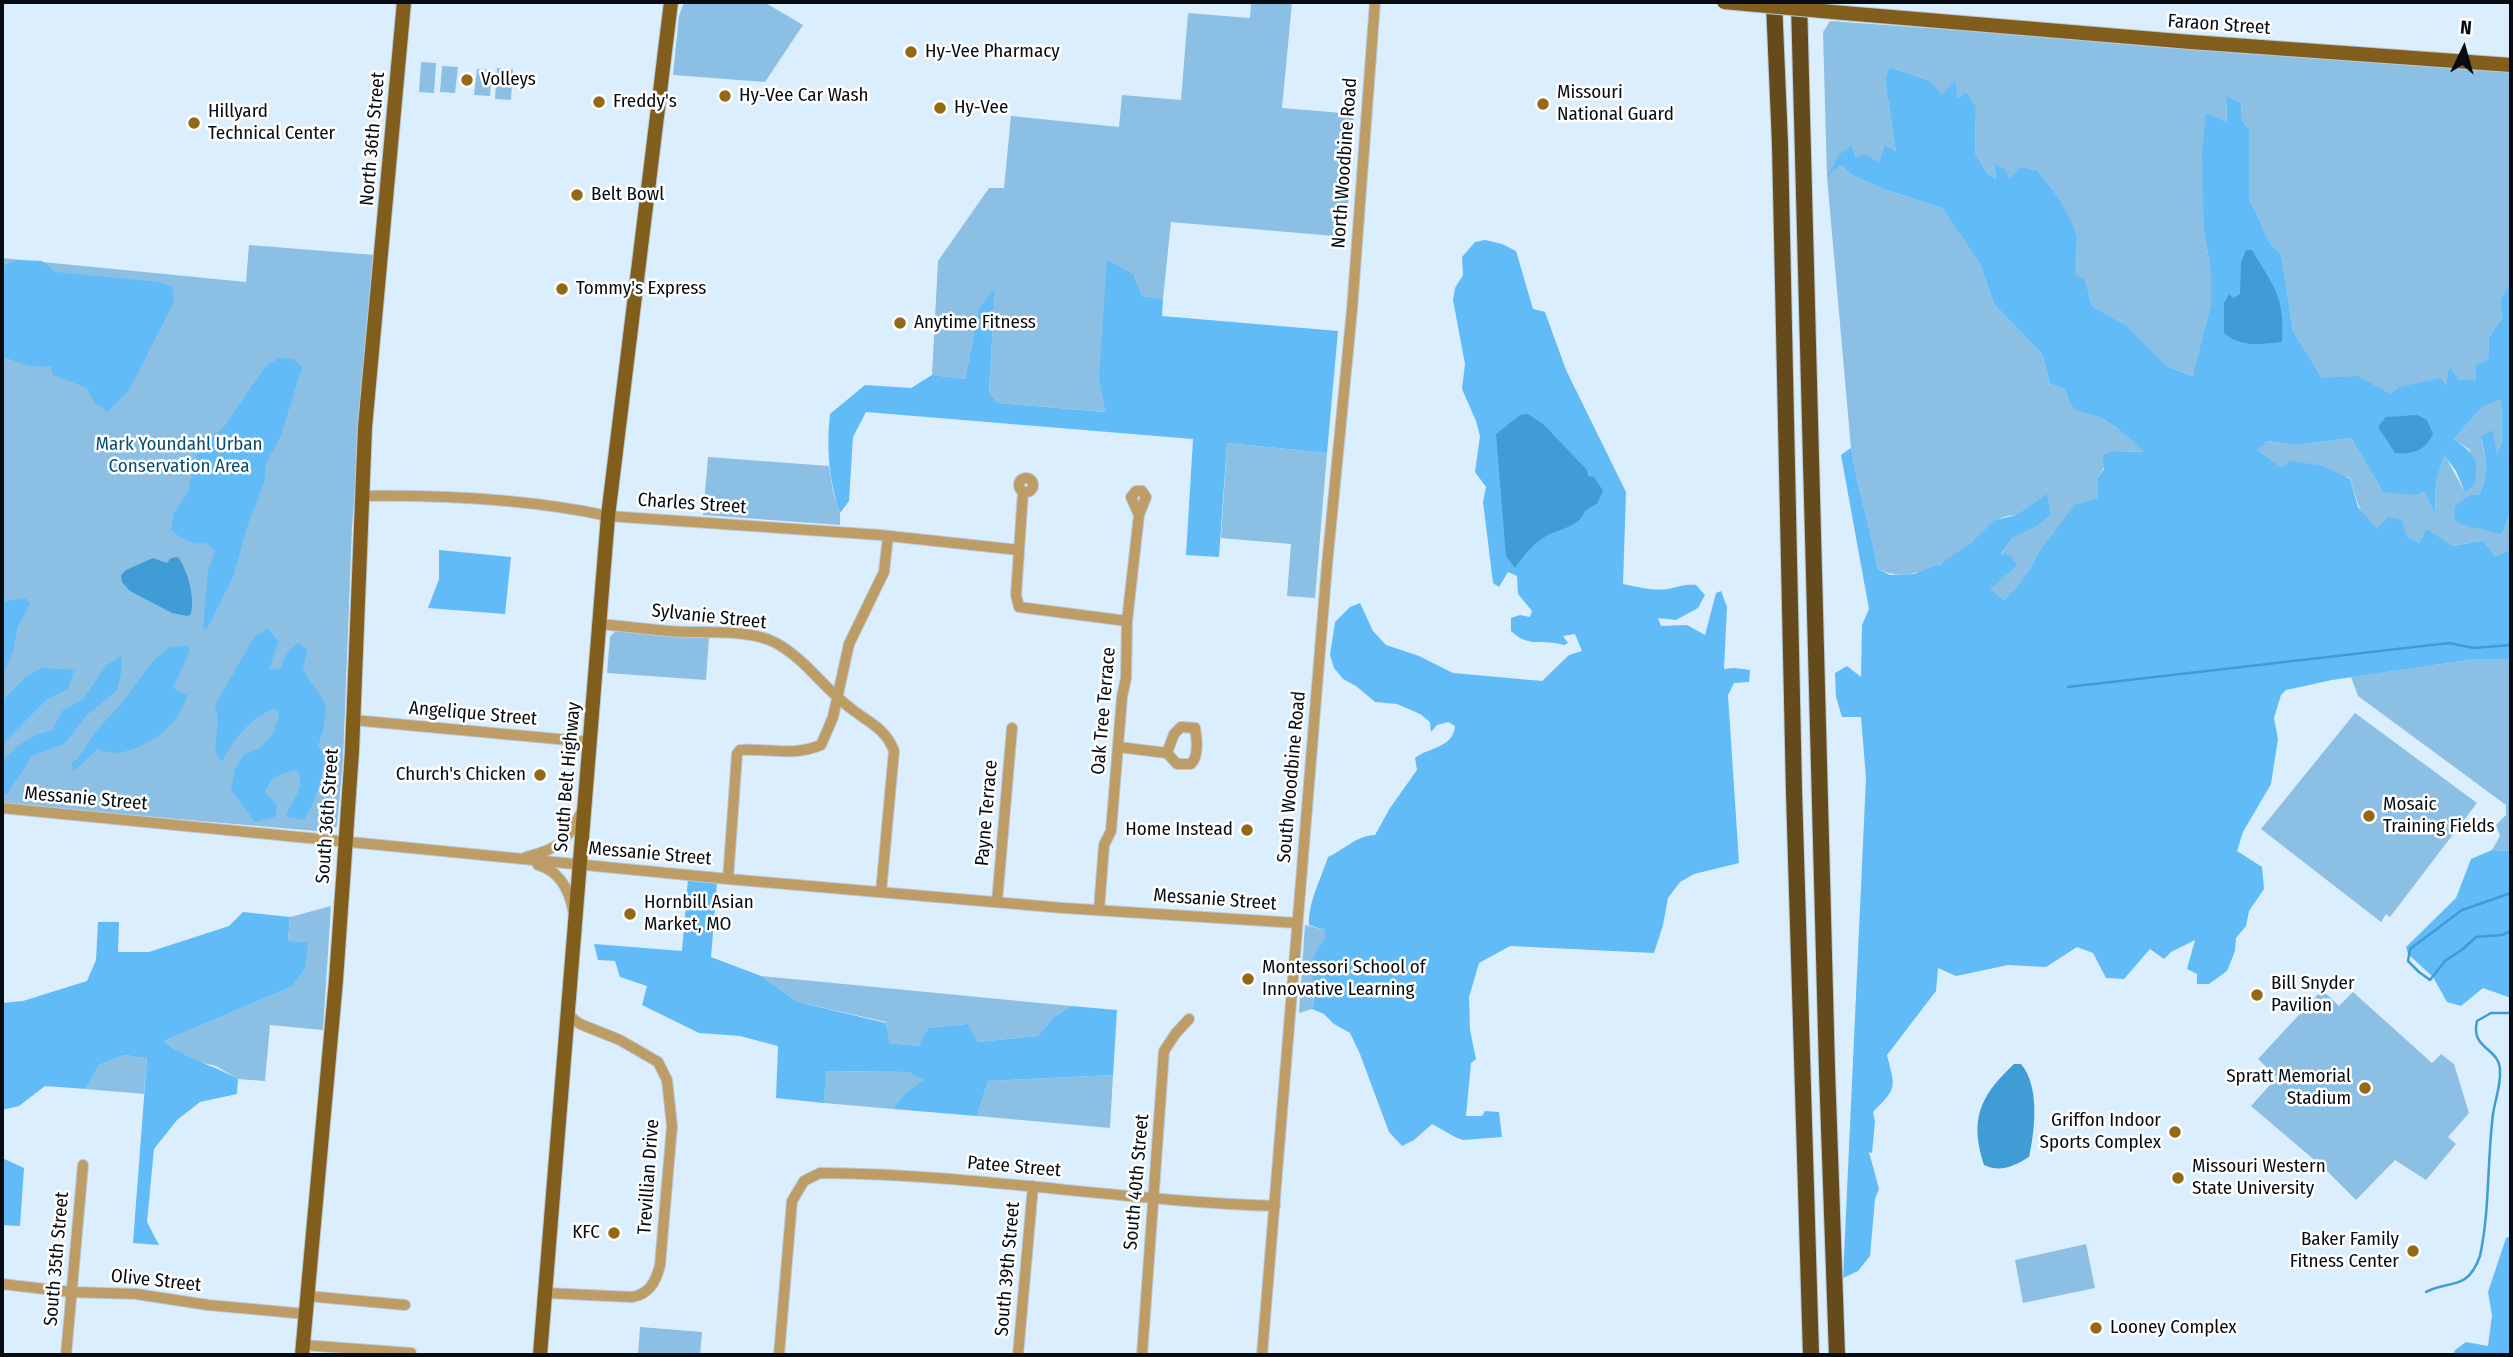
<!DOCTYPE html>
<style>
body{margin:0}
#map{position:relative;width:2513px;height:1357px;overflow:hidden;background:#dbeefd;font-family:"Fira Sans Condensed",sans-serif}
canvas{display:block}
.frame{position:absolute;inset:0;border:4px solid #060c11;pointer-events:none}
.north{position:absolute;left:2429px;top:14px;width:70px;height:70px;-webkit-text-stroke:5px #fff;paint-order:stroke;rotate:5deg;font-size:19px;font-weight:700;line-height:28px;text-align:center;color:#060c11}
.north::after{content:'';display:block;margin:auto;width:24px;height:32px;background:#060c11;clip-path:polygon(50% 0,100% 100%,50% 72%,0 100%)}
</style>
<div id="map">
<canvas width="2513" height="1357"></canvas>
<div class="frame"></div>
<div class="north">N</div>
</div>
<script>
const ctx = document.querySelector('canvas').getContext('2d');
ctx.lineJoin = 'round';
function paint(path, color) { ctx.fillStyle = color; ctx.fill(path, 'evenodd'); }
function trace(path, color, width, dash) { ctx.strokeStyle = color; ctx.lineWidth = width; ctx.lineCap = dash ? 'butt' : 'round'; ctx.setLineDash(dash || []); ctx.stroke(path); }
function label(font, color, halo, rows, align = 'center') {
  ctx.font = font + ' "Fira Sans Condensed",sans-serif'; ctx.lineWidth = 5; ctx.setLineDash([]); ctx.textBaseline = 'middle'; ctx.strokeStyle = halo; ctx.fillStyle = color; for (const [text, x, y, turn = 0] of rows) {
    ctx.save(); ctx.translate(x, y); ctx.rotate((+turn || 0) * Math.PI / 180); ctx.textAlign = isNaN(turn) ? turn : align; if (halo) ctx.strokeText(text, 0, 0); ctx.fillText(text, 0, 0); ctx.restore();
  }
}
paint(new Path2D(`
 M684,2H764L803,25L765,82L673,75L679,16Z
 M1251,2H1292L1282,108L1354,114L1346,237L1171,222L1163,299L1142,296L1134,275L1099,380L1107,412L998,403L989,392L995,290L979,307L965,379L932,375L938,261L989,188H1004L1011,116L1119,127L1122,95L1181,100L1188,13L1250,18Z
 M1830,21L2511,70V282L2500,300L2502,318L2489,337L2488,360L2476,382L2459,379L2449,367L2446,387L2440,379L2390,394L2322,378L2293,331L2281,254C2261,239 2263,218 2249,201V130L2242,120L2241,103L2226,97L2227,123L2206,113L2204,231L2211,272V304L2194,376L2168,367L2126,325L2092,306L2085,281L2076,277L2077,237L2053,190L2038,171L2008,181L1994,164L1996,179L1987,173L1975,153L1976,106L1966,92L1958,100L1955,82L1942,96L1931,81L1889,67L1885,80L1896,152L1880,163L1856,158L1852,145L1829,175L1841,165L1852,175L1883,189L1942,208L1980,264L1994,304L2042,354L2050,384L2065,389C2072,420 2086,408 2105,420C2120,430 2132,440 2145,452L2114,451L2098,477L2099,498L2038,553L2030,569L2015,591L2004,600L1989,589L2017,566L2001,555L2012,539L2037,526C2031,523 2023,517 2017,516C1998,512 1985,532 1972,542C1946,563 1910,585 1878,569C1870,528 1858,489 1851,448L1827,177L1823,32Z
 M421,62L436,63L434,93L419,92Z
 M442,66L458,67L455,93L440,92Z
 M497,68L513,69L511,100L495,99Z
 M477,69L492,70L490,96L474,95Z
 M249,245L375,255L352,527L343,761L337,826L328,832L2,804V258L246,282Z
 M2501,400L2502,441L2496,455L2481,438C2486,457 2489,476 2479,495L2502,534L2511,510V550L2495,556L2483,540L2453,546L2426,530L2419,543C2406,536 2394,535 2381,531C2362,525 2355,495 2350,478L2282,467L2257,450L2267,441L2296,445L2351,438L2383,492L2424,491L2435,513L2436,482L2444,454L2465,492L2470,450L2454,439L2482,407Z
 M1227,443L1327,453L1315,598L1287,596L1291,544L1221,538Z
 M708,457L829,466L833,491L840,513V525L703,515Z
 M617,629L709,637L706,680L607,673L610,637Z
 M2476,659H2511V851L2492,850L2500,836L2496,825L2506,815V805L2358,696L2351,677Z
 M2355,713L2477,803L2390,917L2386,914L2381,922L2261,829Z
 M331,906L323,1030L270,1025L265,1081L238,1079L216,1066L190,1060L164,1041L291,987L308,942L288,941L290,917Z
 M1305,925L1325,930V939C1307,958 1318,986 1312,1009L1299,1013Z
 M761,976L1071,1006L1054,1017L1038,1036L978,1042L966,1024L928,1028L918,1046L888,1043L886,1022L798,1002Z
 M2322,990L2339,1006L2353,992L2432,1063L2441,1054L2454,1064L2469,1113L2448,1137L2456,1144L2426,1180L2395,1160L2356,1200L2325,1169L2251,1106L2277,1077L2258,1059Z
 M124,1055L147,1058L144,1094L86,1089L99,1065Z
 M825,1071L908,1072L925,1080L905,1093L893,1109L824,1103Z
 M1113,1075L1110,1128L977,1116L988,1081Z
 M2086,1244L2095,1288L2023,1303L2015,1260Z
 M640,1327L702,1332L700,1355H638Z`), '#8cbfe4');
paint(new Path2D(`
 M1889,67L1931,81L1942,95L1955,81L1958,99L1966,92L1976,106L1975,153L1987,173L1996,179L1994,163L2005,170L2009,180L2021,167L2038,171L2053,190L2071,220L2077,237L2076,276L2085,280L2092,306L2126,325L2168,367L2193,376L2211,304V272L2204,231L2202,156L2206,113L2227,122L2226,96L2241,103L2242,120L2249,130V201C2263,218 2261,239 2281,254L2293,331L2322,378L2358,376L2390,394L2400,387L2441,378L2446,386L2449,366L2459,379L2476,381V365L2488,360L2489,337L2502,318L2500,300L2511,282V510L2502,534L2460,524L2454,518L2455,506L2470,495H2479C2489,476 2486,457 2481,437L2492,430L2497,453L2502,441L2501,400L2482,407L2454,439C2475,455 2478,457 2475,484L2465,492L2456,471L2444,455L2436,482L2435,514L2424,491L2416,495L2383,492L2351,438L2296,445L2268,441L2257,450L2282,467L2292,461L2322,466L2350,479L2358,507L2377,529L2388,517L2402,520L2406,536L2419,543L2426,529L2453,546L2483,540L2495,556L2511,550V659H2476L2332,680L2286,690L2281,695L2274,718L2278,739L2271,784L2243,832L2237,851L2262,867L2264,889L2249,911L2246,926L2236,938L2235,951L2227,971L2209,984H2197V974L2187,969L2195,940L2171,952L2164,959L2150,949L2124,979L2106,978L2093,953L2077,947L2046,967L2008,965L1956,976L1938,968L1936,991L1887,1055C1895,1088 1898,1087 1873,1112L1875,1122L1872,1153L1869,1152L1879,1189L1875,1199L1870,1256L1858,1271L1843,1278L1866,778L1861,717H1842L1836,697L1835,673L1847,666L1861,677L1862,625L1869,609L1841,455L1851,448C1858,489 1870,528 1878,569L1890,575L1914,574L1940,564L1972,542L1995,520L2017,515L2047,494L2051,514L2037,526L2012,539L2001,554L2011,556L2017,566L1990,589L2004,600L2015,590L2030,569L2038,553L2075,505L2098,498V477L2104,469L2103,455L2114,451L2144,452C2132,440 2119,429 2105,420C2085,408 2073,421 2065,389L2050,384L2042,354L1994,304L1980,264L1942,208L1883,189L1852,175L1841,165L1827,177L1839,155L1852,145L1856,158L1865,154L1879,163L1885,145L1896,152L1885,80Z
 M1485,240L1502,244L1516,251L1533,309L1545,312L1566,370L1626,492L1623,584C1638,587 1652,591 1668,589C1679,587 1684,584 1696,585L1705,595L1698,608L1676,620L1658,618L1661,626L1687,625L1705,635L1716,593L1721,591L1727,607L1724,669L1734,668L1750,670L1749,682L1734,683L1728,695L1739,863L1694,874L1680,882L1668,898L1663,925L1654,953L1510,946L1479,963L1469,997L1470,1030L1476,1059L1471,1063L1466,1116H1482L1485,1111L1499,1112L1502,1137L1463,1140L1455,1137L1432,1124L1414,1140L1402,1146L1389,1132L1360,1054L1350,1033L1334,1024L1324,1014L1312,1009C1320,981 1301,965 1325,939V930L1309,925C1308,902 1321,879 1328,857C1346,849 1355,836 1375,835L1390,808L1417,770L1415,758C1429,747 1453,748 1455,726L1448,722L1437,725L1431,732L1430,722L1420,714L1397,704L1375,702L1356,686L1343,679L1334,668L1330,655L1335,622L1350,607L1360,603L1373,631L1386,645L1419,656L1453,673L1542,681L1569,655L1582,651L1575,634L1563,636L1568,643L1564,645C1541,638 1530,649 1511,631V618L1520,615L1530,617L1532,611L1518,594L1517,576L1508,572L1499,587L1493,583L1483,502L1486,487L1475,472L1480,436L1476,421L1462,389L1465,364L1453,300L1455,288L1463,275L1462,257L1475,242Z
 M18,260L42,261L55,272L158,282L172,286L174,302L129,390L107,412L94,402L87,388L53,375L51,366C32,369 19,363 2,356V270L5,265Z
 M1107,260L1134,275L1142,296L1163,299L1162,316L1338,331L1327,453L1227,443L1219,557L1186,555L1193,439L866,412L853,437L849,501L840,513C829,480 826,448 830,414L865,385L911,388L932,375L965,379L979,307L995,289L989,392L998,403L1106,412L1099,380Z
 M279,358L293,359L302,367L280,438L266,463L264,482L247,527L233,577L208,627L203,629L208,571L215,551L207,543C191,544 183,541 171,529L174,513L188,492L198,449L224,427L265,367Z
 M439,550L511,557L505,614L428,608L439,579Z
 M25,598L30,604L18,626L13,651L2,677V602Z
 M268,629L278,641L269,670L280,669L288,652L298,643L307,650L303,670L326,705L324,727L318,746L325,758C321,780 316,801 304,820L286,817C291,799 307,789 297,770C281,773 271,776 265,792L277,805L275,817L255,822L231,790L235,769L244,755L261,747L273,734L279,716L275,708C249,719 234,738 222,762C211,751 217,736 218,722C218,717 216,710 215,705L255,636Z
 M189,646V652L173,688L187,695C181,725 144,752 113,753C108,753 102,750 97,749L74,771L71,763L78,759L97,730L122,703L152,662L170,647Z
 M122,655L121,674L117,690L87,715L64,744L31,756C25,770 15,780 8,793L2,795V762C17,746 29,734 52,731L62,711L83,699L106,666Z
 M41,668L74,670L68,689L46,700L2,745V701L26,677Z
 M2492,850L2511,851V998L2483,988L2461,1006L2447,1002L2433,977L2408,954L2406,947L2456,898L2471,859Z
 M688,879L717,882L711,957L761,976L798,1002L886,1023L889,1043L918,1046L928,1028L967,1024L978,1042L1038,1036L1054,1017L1071,1006L1117,1010L1113,1075L988,1081L977,1116L893,1109L905,1093L924,1080L908,1072L826,1071L824,1103L776,1098L778,1046L740,1036L699,1033L642,1005L647,986L620,977L615,961L598,960L594,944L682,951Z
 M243,912L290,917L288,941L308,942L305,968L291,987L164,1041C188,1061 212,1064 238,1079L237,1094L200,1102L177,1120L154,1149L147,1222L159,1245L133,1243L147,1058L124,1055L99,1065L86,1089L45,1086L19,1106L2,1110V1003L23,1001L87,981L96,960L98,922H119L118,952H149L229,926Z
 M2,1158L24,1168L20,1226L2,1225Z
 M2511,1236V1355H2453L2455,1350L2466,1342L2488,1346L2492,1315L2488,1292L2506,1238Z`), '#61bbf6');
paint(new Path2D(`
 M2246,250H2252C2274,287 2285,297 2282,342C2261,344 2241,348 2224,333V303L2229,294L2233,298L2240,294L2241,262Z
 M1528,414L1544,425L1587,470L1588,476L1594,477L1603,491L1597,504C1581,511 1587,513 1577,522C1569,528 1555,531 1546,536C1535,542 1522,557 1515,568L1506,556L1496,434L1520,415Z
 M2417,415L2427,420L2433,434C2426,450 2412,455 2395,453L2378,427L2386,417Z
 M178,557C188,571 195,597 191,614L188,616L172,613L130,591L122,582L121,575L126,570L153,558L167,563L171,558Z
 M2014,1064H2021C2040,1086 2035,1131 2029,1157C2014,1166 2001,1173 1984,1165C1969,1119 1980,1096 2014,1064Z`), '#3f9cd5');
trace(new Path2D(`
 M2068,687L2449,643L2474,648L2511,645
 M2511,893L2462,910L2410,949L2408,961L2419,972L2430,980L2445,961L2463,949L2476,937L2502,935L2511,931
 M2426,1292C2450,1279 2467,1292 2480,1256C2490,1209 2487,1161 2493,1114C2495,1100 2501,1085 2500,1071C2500,1047 2470,1050 2477,1021L2491,1013H2511`), '#3f9cd5', 2.5);
const minor = new Path2D(`
 M1019 485a7 7 0 1 1 14 0a7 7 0 1 1-14 0Z
 M1136,491H1142L1146,497L1139,515L1131,497Z
 M1023,492L1016,595L1019,607L1127,621
 M362,496C444,495 528,499 608,516L880,535L1019,550
 M599,624C623,626 646,629 669,631C699,634 750,628 776,643C805,659 823,687 849,707C867,722 885,727 894,751L881,892
 M353,720L590,742
 M1181,727L1195,728C1197,739 1199,756 1191,764H1177L1167,753L1174,734Z
 M1118,747L1167,753
 M2,808L728,879L1063,908L1297,923
 M526,857C558,849 567,842 581,813
 M538,865C559,871 569,889 573,910
 M728,879L737,754L740,750C770,748 791,757 821,745L833,717L849,644L884,572L888,536
 M997,902L1012,728
 M1099,910L1104,845L1111,831L1122,697L1126,678L1127,621L1139,515
 M2,1284L71,1292L136,1294L208,1305L306,1314
 M545,1293L632,1297C650,1294 656,1281 660,1265L672,1126L667,1080L658,1062L620,1040L580,1024L568,1015
 M307,1296L405,1305
 M303,1345L411,1353
 M66,1355L83,1165
 M779,1355L792,1201L804,1181L820,1173C972,1174 1123,1201 1275,1206
 M1018,1355L1033,1186
 M1142,1355L1164,1051L1176,1033L1189,1019
 M1262,1355L1327,565L1352,310L1375,2`);
const major = new Path2D(`
 M1844,13L2191,42L2511,65
 M302,1355L336,980L352,751L365,427L404,2
 M540,1355L608,516L671,2`);
const highway = new Path2D(`
 M1774,2L1780,144L1794,791L1811,1355
 M1799,2L1827,1070L1837,1355`);
trace(minor, '#b9cad7', 12);
trace(major, '#b9cad7', 16);
trace(highway, '#b9cad7', 18);
trace(minor, '#be9c66', 10);
trace(major, '#825e1d', 14);
trace(highway, '#654b1c', 16);
const majorBridge = new Path2D(`
 M1724,2L1844,13`);
trace(majorBridge, '#b9cad7', 16, []);
trace(majorBridge, '#825e1d', 14);
for (const [x, y, r, color] of [
 [911,52,7,"#936914"],
 [467,80,7,"#936914"],
 [725,96,7,"#936914"],
 [599,102,7,"#936914"],
 [1543,104,7,"#936914"],
 [940,108,7,"#936914"],
 [194,123,7,"#936914"],
 [577,195,7,"#936914"],
 [562,289,7,"#936914"],
 [900,323,7,"#936914"],
 [540,775,7,"#936914"],
 [2369,816,7,"#936914"],
 [1247,830,7,"#936914"],
 [630,914,7,"#936914"],
 [1248,979,7,"#936914"],
 [2257,995,7,"#936914"],
 [2365,1088,7,"#936914"],
 [2175,1132,7,"#936914"],
 [2178,1178,7,"#936914"],
 [614,1233,7,"#936914"],
 [2413,1251,7,"#936914"],
 [2096,1328,7,"#936914"]
]) { const dot = new Path2D(); dot.arc(x, y, r, 0, 2 * Math.PI); ctx.fillStyle = color; ctx.fill(dot); trace(dot, '#fff', 2.5); }
label('19px', '#060c11', '#fff', [
 ["Faraon Street",2219,25,4],
 ["North 36th Street",373,139,-85],
 ["North Woodbine Road",1345,163,-86],
 ["Charles Street",692,504,4],
 ["Sylvanie Street",709,617,6],
 ["Oak Tree Terrace",1104,711,-85],
 ["Angelique Street",473,714,5],
 ["South Belt Highway",568,777,-85],
 ["South Woodbine Road",1292,777,-85],
 ["Messanie Street",86,799,5],
 ["Payne Terrace",987,813,-85],
 ["South 36th Street",328,816,-86],
 ["Messanie Street",650,854,5],
 ["Messanie Street",1215,900,4],
 ["Patee Street",1014,1167,5],
 ["Trevillian Drive",649,1177,-86],
 ["South 40th Street",1137,1182,-85],
 ["South 35th Street",57,1259,-85],
 ["South 39th Street",1008,1269,-85],
 ["Olive Street",156,1281,6]
]);
label('19px', '#060c11', '#fff', [
 ["Hy-Vee Pharmacy",925,52],
 ["Volleys",481,80],
 ["Missouri",1557,93],
 ["National Guard",1557,115],
 ["Hy-Vee Car Wash",739,96],
 ["Freddy's",613,102],
 ["Hy-Vee",954,108],
 ["Hillyard",208,112],
 ["Technical Center",208,134],
 ["Belt Bowl",591,195],
 ["Tommy's Express",576,289],
 ["Anytime Fitness",914,323],
 ["Church's Chicken",526,775,"right"],
 ["Mosaic",2383,805],
 ["Training Fields",2383,827],
 ["Home Instead",1233,830,"right"],
 ["Hornbill Asian",644,903],
 ["Market, MO",644,925],
 ["Montessori School of",1262,968],
 ["Innovative Learning",1262,990],
 ["Bill Snyder",2271,984],
 ["Pavilion",2271,1006],
 ["Spratt Memorial",2351,1077,"right"],
 ["Stadium",2351,1099,"right"],
 ["Griffon Indoor",2161,1121,"right"],
 ["Sports Complex",2161,1143,"right"],
 ["Missouri Western",2192,1167],
 ["State University",2192,1189],
 ["KFC",600,1233,"right"],
 ["Baker Family",2399,1240,"right"],
 ["Fitness Center",2399,1262,"right"],
 ["Looney Complex",2110,1328]
], 'left');
label('19px', '#054f75', '#fff', [
 ["Mark Youndahl Urban",179,445],
 ["Conservation Area",179,467]
]);
</script>
